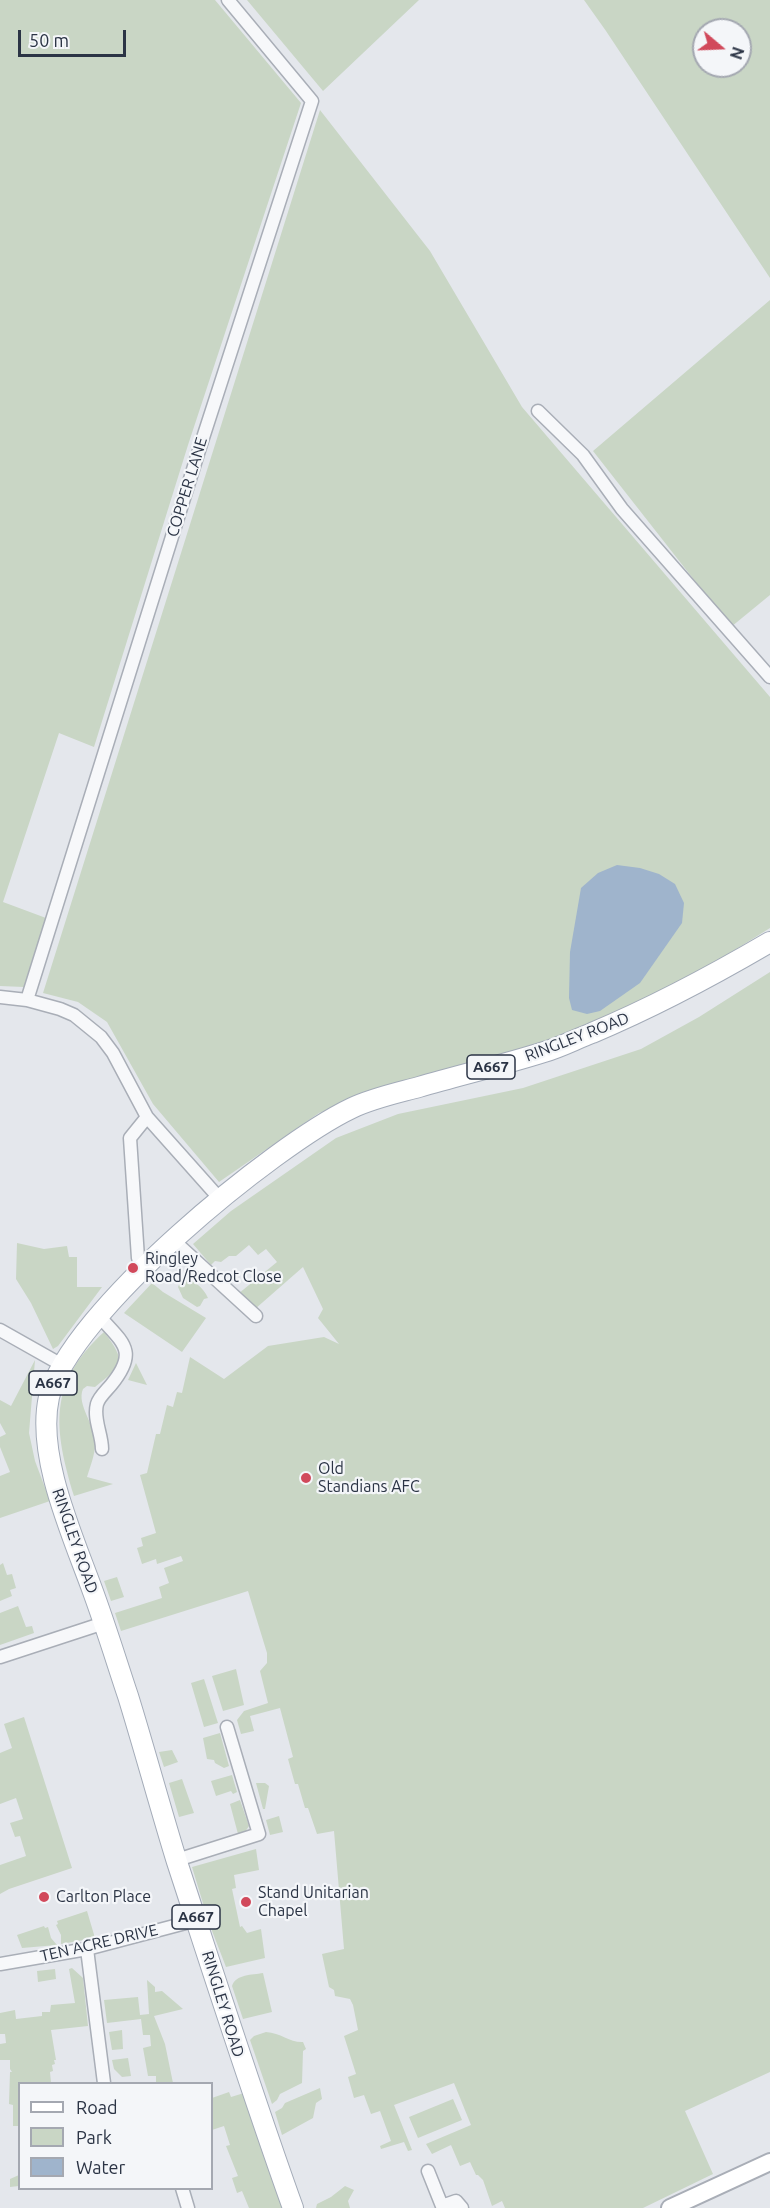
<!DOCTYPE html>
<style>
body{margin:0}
#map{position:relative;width:770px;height:2208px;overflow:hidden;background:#e4e7ec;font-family:Ubuntu,sans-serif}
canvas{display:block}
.legend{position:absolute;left:18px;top:2082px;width:195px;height:108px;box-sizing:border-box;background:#f4f6f9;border:2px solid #a4a8b1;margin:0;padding:8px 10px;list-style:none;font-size:18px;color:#2b3445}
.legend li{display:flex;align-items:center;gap:12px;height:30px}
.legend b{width:30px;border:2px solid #a4a8b1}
.north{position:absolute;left:692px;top:18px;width:60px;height:60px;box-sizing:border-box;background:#f4f6f9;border:2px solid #a4a8b1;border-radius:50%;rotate:109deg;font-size:16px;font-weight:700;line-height:24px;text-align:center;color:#2b3445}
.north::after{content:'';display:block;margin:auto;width:21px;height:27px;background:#d1495b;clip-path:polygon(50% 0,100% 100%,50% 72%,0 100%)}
.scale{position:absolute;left:18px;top:30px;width:108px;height:27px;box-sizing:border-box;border:3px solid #2b3445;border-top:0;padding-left:8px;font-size:18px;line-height:21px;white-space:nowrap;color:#2b3445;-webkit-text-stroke:4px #f4f6f9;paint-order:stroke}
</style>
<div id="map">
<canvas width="770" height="2208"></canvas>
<ul class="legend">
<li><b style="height:8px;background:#fff"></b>Road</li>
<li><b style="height:16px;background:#c9d6c5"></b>Park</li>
<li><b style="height:16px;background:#9fb4cc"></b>Water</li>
</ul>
<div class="north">N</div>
<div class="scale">50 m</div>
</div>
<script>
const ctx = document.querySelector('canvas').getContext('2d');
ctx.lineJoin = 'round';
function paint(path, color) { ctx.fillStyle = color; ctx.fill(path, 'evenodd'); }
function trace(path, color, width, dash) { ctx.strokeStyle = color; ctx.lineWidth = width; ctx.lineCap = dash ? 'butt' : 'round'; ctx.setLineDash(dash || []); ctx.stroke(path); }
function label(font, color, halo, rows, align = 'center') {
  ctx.font = font + ' Ubuntu,sans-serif'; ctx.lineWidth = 4.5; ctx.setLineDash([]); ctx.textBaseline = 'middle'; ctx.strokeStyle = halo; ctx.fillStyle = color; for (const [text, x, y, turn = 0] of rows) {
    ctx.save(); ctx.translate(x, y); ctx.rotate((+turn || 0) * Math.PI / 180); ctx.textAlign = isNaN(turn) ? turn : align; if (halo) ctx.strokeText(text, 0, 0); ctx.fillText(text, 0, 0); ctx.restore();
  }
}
paint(new Path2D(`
 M0,0H215L301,103L188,445L94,747L59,733L3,902L46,918L24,987L0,986Z
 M247,0H419L323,91Z
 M584,0H770V278L606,31ZM704,30H740V66H704Z
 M320,110L430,251L522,407L770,697V928L682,983L550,1043L414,1080L319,1113L219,1182L153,1104L107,1022L78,1002L43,993Z
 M770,300V595L731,627L593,451Z
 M770,972V2072L685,2111L713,2174L643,2208H505L502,2201L492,2206L483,2180L478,2175H476L470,2162L460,2166L451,2145L432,2154L426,2144L471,2125L454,2083L394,2105L412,2150L408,2151L404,2142L381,2149L380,2146L391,2141L380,2111L371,2114L364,2095L354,2098L348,2077L356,2074L344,2036L358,2030L353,2005L350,1999L335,1996L334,1990L329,1987L322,1954L344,1949L334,1831L317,1834L308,1808H305L298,1784H295L288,1759L293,1757L280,1708L250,1716L254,1731L241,1734L237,1720L244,1711L268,1703L260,1671L267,1663V1653L248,1591L121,1631L115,1613L162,1598L159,1587L169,1583L164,1568L183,1561L181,1556L157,1564L156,1559L142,1564L137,1548L143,1546L141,1538L156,1533L140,1475L147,1473L156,1434H160L167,1405L173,1407L177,1392L182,1393L190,1357L224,1379L268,1346L324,1337L339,1344L318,1318L323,1309L303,1267L255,1309L238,1294L277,1262L266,1249L258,1255L249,1245L236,1256H229L221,1262L215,1261L211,1265L193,1244L231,1211L336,1138L398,1114L523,1088L641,1049L699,1017Z
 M17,1243L44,1249L67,1246L69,1257H77V1287H102L58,1346L53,1349L31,1303L16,1279Z
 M182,1278C192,1278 204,1288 208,1298L204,1299L200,1306L197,1307L183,1298L178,1287Z
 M152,1283L163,1292L206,1318L182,1352L124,1313Z
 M104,1332C127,1362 123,1365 95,1387L87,1386L83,1389C76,1405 96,1425 95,1444C95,1455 90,1467 87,1477L113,1484L74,1496C54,1429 47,1384 104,1332Z
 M35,1360L29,1433L35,1461L50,1501L0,1518V1476L10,1472L0,1447V1437L6,1434L0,1423V1400L11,1406Z
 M136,1363L147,1385L128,1380Z
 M3,1563L7,1575L12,1574L16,1588L10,1590L12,1596L0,1601V1565Z
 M117,1577L124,1597L111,1601L104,1581Z
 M18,1606L26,1627L32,1626L34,1633L0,1645V1613Z
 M236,1669L244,1705L223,1711L212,1676Z
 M204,1679L218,1723L204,1727L191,1683Z
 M24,1717L72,1868L9,1889L0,1894V1865L26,1856L20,1836L15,1837L10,1823L23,1819L16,1798L0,1804V1753L12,1748L4,1724Z
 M220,1733L229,1766L224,1768L215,1763L214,1760L207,1759L203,1738Z
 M172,1750L178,1762L164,1767L159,1752Z
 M232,1775L237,1792L233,1794L231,1791L216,1796L211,1781Z
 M182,1779L194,1813L179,1817L169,1783Z
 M256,1783H265L269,1786L265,1809H263Z
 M240,1800L249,1826L245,1832L238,1834L230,1804Z
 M279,1816L283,1832L270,1835L266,1820Z
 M256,1849L259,1870L234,1875L236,1888L232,1889L240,1927L242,1926L247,1933L261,1929L265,1958L226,1967L209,1923L192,1867Z
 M87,1911L95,1938L61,1944V1935L56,1925L58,1924L57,1921Z
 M44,1926L45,1928L48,1927L51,1938L57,1945L22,1948L17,1935Z
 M72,1968L83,1978L88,2026L51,2030L56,2060H54L55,2064L52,2065L53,2071L50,2072L51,2083L20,2084L19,2186L10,2187V2179L19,2175L18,2126H13V2105L9,2104L10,2072H12L10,2069V2060H0V2044L6,2043L5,2034H0V2013L15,2010L16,2019L42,2016V2012H50L51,2005L75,2003L69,1969Z
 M55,1969L56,1979L38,1982L37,1971Z
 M263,1973L272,2012L243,2019L232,1986C236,1974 252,1975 263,1973Z
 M147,1980L155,1987V1992L162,1991L183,2009L154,2016L165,2044L173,2083H156V2076H148L143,2048L151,2046L150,2035H143L141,2019L107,2023L104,2000L138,1997L140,2015L149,2014Z
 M122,2030L123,2049L112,2050L109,2032Z
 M266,2032C281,2033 291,2043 303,2042L306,2049L303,2051L302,2083L280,2094L277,2100L272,2104L250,2040L254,2036Z
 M128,2058L131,2076L122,2077L114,2069L112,2060Z
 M320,2088L322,2099L316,2103L313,2118L282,2135L275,2112L282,2108L285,2103Z
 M229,2092L231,2097L244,2093L284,2208H249L242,2191L237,2193L232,2178L238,2176L226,2146L230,2145L224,2126L212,2130V2098Z
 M453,2099L462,2120L418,2138L409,2117Z
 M345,2186L354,2190L348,2201L350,2208H316L317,2204L331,2197Z`), '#c9d6c5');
paint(new Path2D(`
 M617,865L640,868L659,874L675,884L684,903L682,923L640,983L600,1011L587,1014L572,1010L569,998L570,952L581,888L598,873Z`), '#9fb4cc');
const street = new Path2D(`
 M538,411L583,455L622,509L770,677
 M0,997L27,1000L60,1009L74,1015L101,1037L113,1053L147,1117L220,1199
 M27,1000L201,444L312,101L228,0
 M173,1240L256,1316
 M146,1265L138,1258L130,1138L147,1117
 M99,1316C123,1343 139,1351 111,1385C106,1391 99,1397 97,1404C93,1419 102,1434 102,1449
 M0,1330L62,1365
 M0,1657L104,1623
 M177,1860L259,1834L227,1727
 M87,1949L104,2083
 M0,1964L87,1949L197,1920
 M428,2171L442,2206L456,2201L462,2208
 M182,2188L188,2208`);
const secondary = new Path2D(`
 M670,2208L770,2162`);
const primary = new Path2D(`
 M293,2208C252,2094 215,1978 177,1862C160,1807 145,1751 128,1696C116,1660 105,1624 92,1589C72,1534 36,1455 49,1397C69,1313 274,1145 352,1108C373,1098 397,1093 419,1087C460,1075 503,1065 544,1052C561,1047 576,1039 592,1033C654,1007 712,976 770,942`);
trace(street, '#a9aeb7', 15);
trace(secondary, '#a9aeb7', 20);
trace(primary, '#a3abb8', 22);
trace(street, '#f7f8fa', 12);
trace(secondary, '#fff', 16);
trace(primary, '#fff', 20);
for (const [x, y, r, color] of [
 [133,1268,6,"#d1495b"],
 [306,1478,6,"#d1495b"],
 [44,1897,6,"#d1495b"],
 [246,1902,6,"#d1495b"]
]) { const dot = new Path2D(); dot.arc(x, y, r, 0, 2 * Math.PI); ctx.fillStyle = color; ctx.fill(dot); trace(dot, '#f4f6f9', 2); }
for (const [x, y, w] of [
 [491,1067,48],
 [53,1383,48],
 [196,1917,48]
]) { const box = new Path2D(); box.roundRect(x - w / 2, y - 12, w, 24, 4.5); ctx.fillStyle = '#f4f6f9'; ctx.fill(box); trace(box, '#2b3445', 1.5); }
label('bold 15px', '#2b3445', null, [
 ["A667",491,1067],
 ["A667",53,1383],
 ["A667",196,1917]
]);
label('16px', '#2b3445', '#f4f6f9', [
 ["COPPER LANE",187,487,-73],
 ["RINGLEY ROAD",577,1037,-21],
 ["RINGLEY ROAD",75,1541,71],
 ["TEN ACRE DRIVE",99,1943,-13],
 ["RINGLEY ROAD",223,2004,73]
]);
label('16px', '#2b3445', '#f4f6f9', [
 ["Ringley",145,1259],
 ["Road/Redcot Close",145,1277],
 ["Old",318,1469],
 ["Standians AFC",318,1487],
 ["Stand Unitarian",258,1893],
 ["Chapel",258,1911],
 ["Carlton Place",56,1897]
], 'left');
</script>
